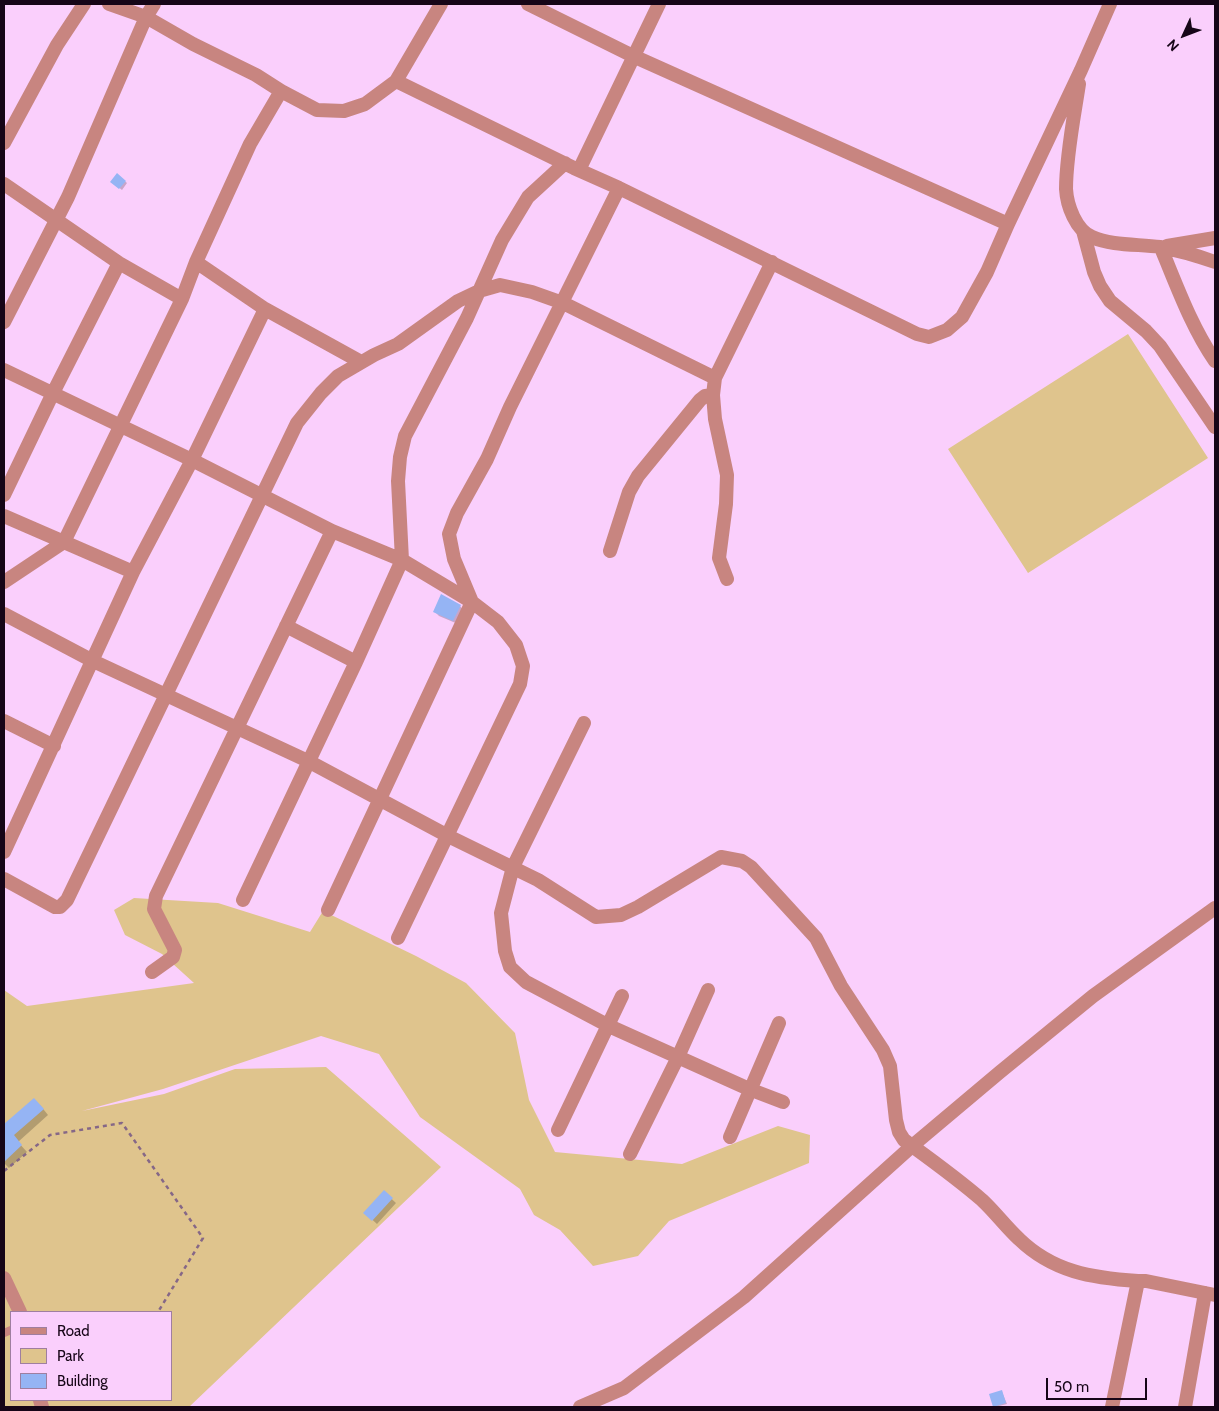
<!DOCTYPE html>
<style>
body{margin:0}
#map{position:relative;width:1219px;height:1411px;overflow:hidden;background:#facffc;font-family:Cabin,sans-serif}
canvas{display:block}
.frame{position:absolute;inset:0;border:5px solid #160517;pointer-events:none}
.legend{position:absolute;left:10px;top:1311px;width:162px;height:90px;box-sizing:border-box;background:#facffc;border:1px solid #9f7ea0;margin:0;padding:6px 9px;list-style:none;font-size:15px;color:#160517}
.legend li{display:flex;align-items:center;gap:10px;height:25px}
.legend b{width:25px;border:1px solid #9f7ea0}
.north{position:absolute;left:1159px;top:10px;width:50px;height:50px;-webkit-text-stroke:4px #facffc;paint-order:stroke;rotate:227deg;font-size:14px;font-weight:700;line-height:20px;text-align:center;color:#160517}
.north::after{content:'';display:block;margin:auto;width:18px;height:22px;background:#160517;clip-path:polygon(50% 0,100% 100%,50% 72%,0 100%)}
.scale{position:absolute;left:1046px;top:1378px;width:101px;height:22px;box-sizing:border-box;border:2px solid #160517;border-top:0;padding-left:6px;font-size:15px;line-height:18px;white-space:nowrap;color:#160517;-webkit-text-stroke:4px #facffc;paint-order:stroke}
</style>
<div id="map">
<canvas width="1219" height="1411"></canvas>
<div class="frame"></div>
<ul class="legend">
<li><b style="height:6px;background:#c88580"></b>Road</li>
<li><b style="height:14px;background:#dfc48d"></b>Park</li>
<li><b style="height:14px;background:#95b4f4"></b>Building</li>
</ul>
<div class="north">N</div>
<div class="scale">50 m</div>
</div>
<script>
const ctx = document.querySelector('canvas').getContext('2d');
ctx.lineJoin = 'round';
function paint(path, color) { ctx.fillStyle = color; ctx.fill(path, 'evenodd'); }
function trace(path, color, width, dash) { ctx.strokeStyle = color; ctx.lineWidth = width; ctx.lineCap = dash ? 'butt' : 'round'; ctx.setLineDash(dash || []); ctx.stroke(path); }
paint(new Path2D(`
 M1128,334L1208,458L1028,573L948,449Z
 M134,898L218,903L310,932L323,911L416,956L466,983L515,1033L529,1100L555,1152L682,1164L778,1126L810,1135L809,1163L669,1221L638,1256L593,1266L560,1230L534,1215L520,1189L420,1117L379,1054L321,1036L163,1089L82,1111L164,1094L235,1069L326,1067L441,1167L189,1407H4V990L27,1006L194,983L162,954L125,935L114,910ZM11,1312H171V1400H11Z`), '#dfc48d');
paint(new Path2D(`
 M117,175L127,183L122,190L112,182Z
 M460,606L464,611L458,624L439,616L435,612Z
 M40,1105L48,1115L18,1142L27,1152L9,1168L4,1163V1125Z
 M384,1192L396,1203L377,1224L365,1213Z
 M1002,1392L1007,1404L995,1407L994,1406Z`), '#0003');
paint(new Path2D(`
 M117,173L126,181L119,189L110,182Z
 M441,594L461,605L453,621L433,612Z
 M34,1098L44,1109L14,1135L22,1145L4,1162V1124Z
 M384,1190L393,1198L372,1221L363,1213Z
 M1002,1390L1006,1403L993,1407L989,1394Z`), '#95b4f4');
trace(new Path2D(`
 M4,1171L50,1135L122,1123L203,1238L158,1312`), '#856787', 2.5, [4, 4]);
trace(new Path2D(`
 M4,1333L11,1330`), '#c88580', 8);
trace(new Path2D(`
 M109,4L146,17L193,44L256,75L281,91
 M528,4L633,56L1008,224
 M396,81L441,4
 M1079,84C1074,117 1066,156 1066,189C1067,206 1076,230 1092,237C1112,246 1139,244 1160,247C1178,250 1198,256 1215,262
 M4,143L57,45L84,4
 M579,170L659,4
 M4,184L119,263L182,299
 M1083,231L1094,272L1100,286L1110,301L1146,331L1160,346L1215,427
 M1167,246L1215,238
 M1161,248C1177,286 1191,326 1215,361
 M196,262L265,309L361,362
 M4,322L68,197L146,17L154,4
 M4,370L192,460L332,531L156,896L154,909L175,950L173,957L152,972
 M4,495L53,393L119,263
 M4,516L133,572
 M332,531L402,560L472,602L498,622L516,645L523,666L520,684L398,938
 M610,551L629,492L638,476L700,400L705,396L713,395
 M727,579L719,558L726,504L727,475L715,419L713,395L715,378L772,262
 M4,582L64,542L182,299L196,262L250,144L281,91L317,110L344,111L365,104L396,81L574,168L619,188L917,334L929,337L947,330L962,317L987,272L1008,224L1081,70L1110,4
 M4,614L93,661L308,761L448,836L538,880L596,917L621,915L638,907L721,857L742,861L751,867L816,938L841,986L883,1050L890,1066L896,1120L899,1132L904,1140C930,1159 958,1179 982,1200C995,1212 1006,1227 1019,1239C1053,1272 1092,1278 1138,1281
 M286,626L356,662
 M4,721L54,746
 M584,723L513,867L501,913L505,951L510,967L526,982L609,1026L749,1089L783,1102
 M4,852L133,572L192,460L265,309
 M4,879L55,907H60L67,900L297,423L321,393L338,376L374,355L398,344L458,301L479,291L500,285L532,292L563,303L715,378
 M243,900L356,662L402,560L398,481L400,457L405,436L467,318L502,240L528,197L565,163
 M328,910L472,602L454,559L449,534L457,513L487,459L510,407L619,188
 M558,1130L622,996
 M730,1137L779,1023
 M630,1154L678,1057L708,990
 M4,1278L20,1312
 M40,1400L42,1407
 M580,1407L624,1388L744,1297L912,1146L1000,1072L1093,996L1215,908
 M1112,1407L1138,1281H1146L1215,1295
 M1185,1407L1205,1293`), '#c88580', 14);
</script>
